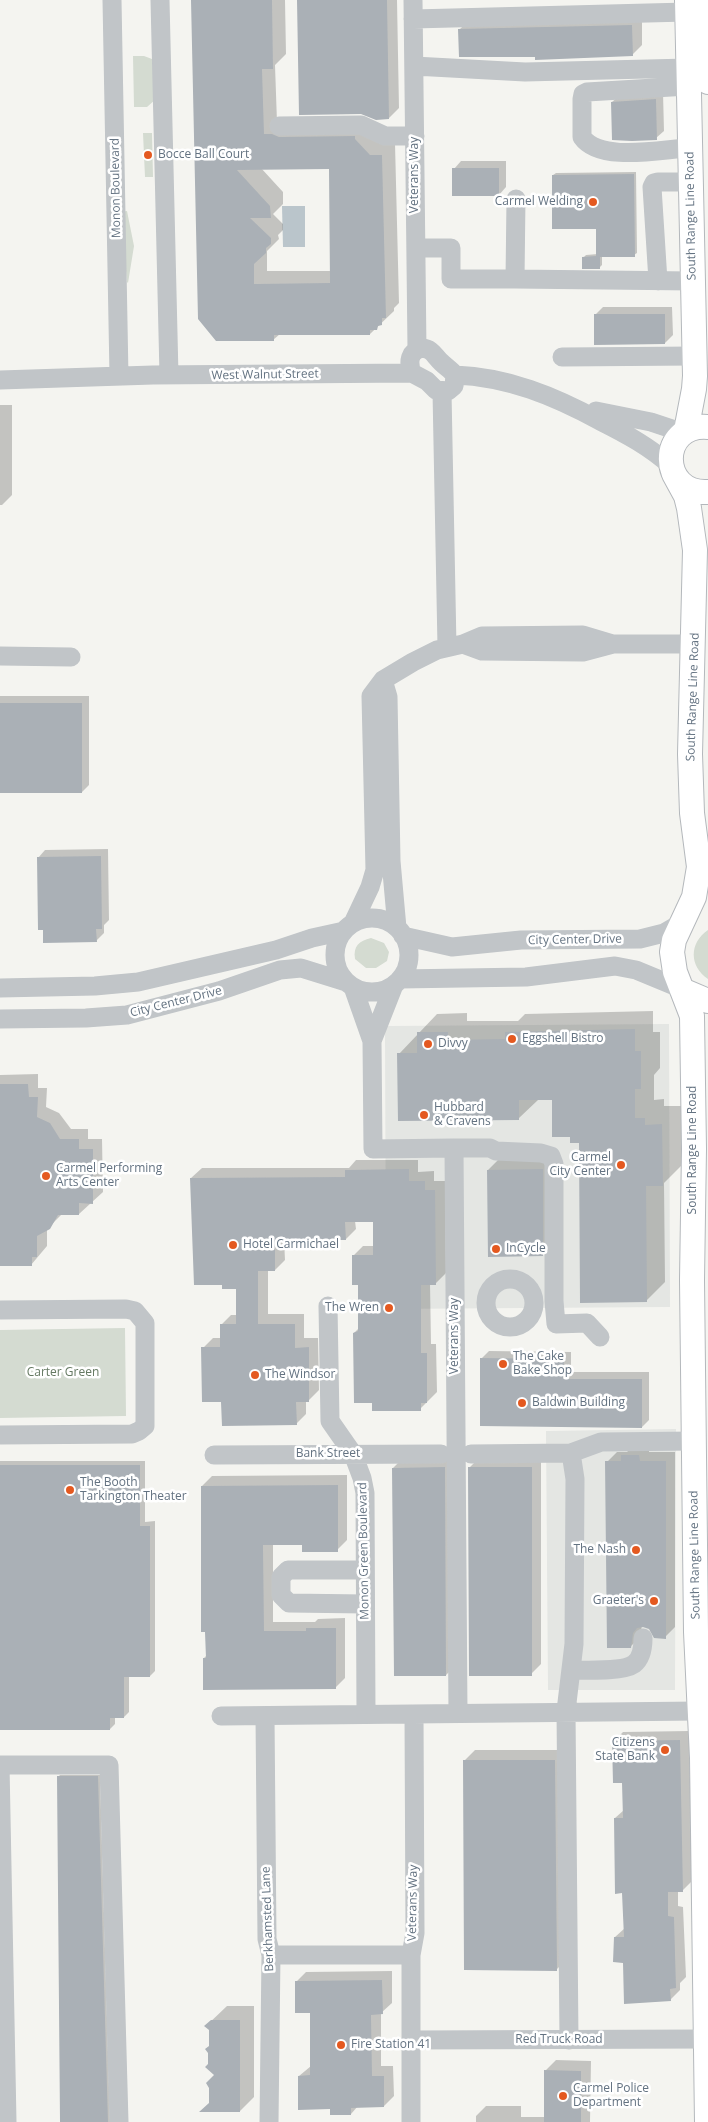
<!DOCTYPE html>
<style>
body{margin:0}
canvas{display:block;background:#f4f4f0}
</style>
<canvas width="708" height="2122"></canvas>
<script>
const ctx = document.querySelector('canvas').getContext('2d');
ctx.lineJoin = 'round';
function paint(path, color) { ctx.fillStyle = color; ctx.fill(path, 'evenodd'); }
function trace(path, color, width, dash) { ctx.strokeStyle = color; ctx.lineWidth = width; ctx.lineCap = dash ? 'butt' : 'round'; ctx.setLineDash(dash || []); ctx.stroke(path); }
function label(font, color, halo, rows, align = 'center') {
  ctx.font = font + ' "Open Sans",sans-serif'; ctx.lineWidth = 5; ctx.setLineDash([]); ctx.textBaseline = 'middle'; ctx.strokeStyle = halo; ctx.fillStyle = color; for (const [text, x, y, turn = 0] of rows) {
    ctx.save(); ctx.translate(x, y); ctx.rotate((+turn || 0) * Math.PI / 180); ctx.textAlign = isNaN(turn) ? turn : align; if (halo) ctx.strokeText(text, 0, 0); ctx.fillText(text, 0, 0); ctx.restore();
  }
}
paint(new Path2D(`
 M669,1024L670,1307L386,1309L385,1026Z
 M676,1429L675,1690H548L546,1431Z`), '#e4e6e3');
paint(new Path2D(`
 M133,56H144L152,59L156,99L147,107H134Z
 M143,133H152L153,177H145Z
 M127,211L134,246L128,283L127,282L121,212Z
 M708,930V979C689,966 689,943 708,930Z
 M371,938L384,943L389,952L387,961L376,968H366L355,959C353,946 359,941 371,938Z
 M125,1328L126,1416L0,1418V1330Z`), '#d4dbd1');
paint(new Path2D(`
 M282,206H305V247H283Z`), '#bac5cb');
paint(new Path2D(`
 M193,0H285L286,54L275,65L277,122L368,124L395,143L399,303L394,308V311L370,334H280L273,340H217ZM330,167L331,271H267V251L279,239L278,235L283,230V224L273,214L283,204V192L261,168Z
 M298,0H397L399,108L389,118Z
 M642,15V45L632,55H536L459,30L469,20Z
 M663,92L664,131L656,138L612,102L620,95Z
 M461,161H506V187L499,195L454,169Z
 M636,172L637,253L634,255L602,256V265L600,267L584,257L586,255L598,254L597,228L553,175L556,173Z
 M603,307H672L673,335L665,343L595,315Z
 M0,405H12V495L2,505H0Z
 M0,696H89V785L82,792H0Z
 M108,849L109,920L104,925V933L96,941L38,858L45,850Z
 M653,1011V1032H660V1068L654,1075V1100L664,1099V1106H681V1166L664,1183L665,1282L646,1301L580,1142L572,1136L553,1099L538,1100L519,1118L399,1054L437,1014L467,1013V1021H518L525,1014Z
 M38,1074V1088H47L46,1107L59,1113L71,1129H88V1139H102L103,1192L79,1214H62L47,1229V1246L31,1265H0V1075Z
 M356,1160H418V1172L434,1171V1181H445L446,1273L436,1283H430L431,1344H436L437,1392L420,1409L373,1401L354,1333L359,1328V1284L353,1256L363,1246H374V1221H355L356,1229L346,1239H284L285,1260L275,1270H268V1314H304V1338H318L319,1390L309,1400H306V1414L296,1424L223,1401L203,1348L213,1338H221V1325L231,1315H238L237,1288L191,1178L202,1168H349Z
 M498,1160H552V1245L542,1255L488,1170Z
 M489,1351L571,1352V1372H649V1420L642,1427L481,1359Z
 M633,1446H649V1452H675V1627L665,1637L650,1628L642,1625L640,1637L630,1647L607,1462L617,1452H627Z
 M541,1457V1664L531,1674L469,1468L479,1458Z
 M403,1458H455L456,1665L446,1675L393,1468Z
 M0,1461H145V1522L155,1521V1671L150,1676H129V1712L124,1717H115V1724L110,1729H0Z
 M347,1475V1540L337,1550L303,1544H273V1622H315L318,1619L345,1618V1678L335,1688L204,1658L207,1655L202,1486L212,1476Z
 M689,1731L692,1881L682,1891H678V1906L683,1907L686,1977L680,1983V1990L670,2000L624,1962L615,1937L625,1928L623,1892L615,1818L624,1810L623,1782L613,1742L623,1732Z
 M475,1750H565L567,1959L557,1969L465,1760Z
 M60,1775H100L110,2122H61L58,1777Z
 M392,1971V2003L381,2013V2066H393L394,2096L384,2106H358L351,2114L331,2108L299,2076L311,2066V2011L296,1982L306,1972Z
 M227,2006H254V2097L240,2111L211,2102L215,2075L210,2064V2030L206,2026Z
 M556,2060L591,2061L590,2122H476V2116L486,2106H521V2117H546V2070Z`), '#0003');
paint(new Path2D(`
 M191,0H272L273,69H262L264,134H272L279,137L355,136V139L370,155H382L386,318H382V325L378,326L377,330H370V335H274V341H216L198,319ZM329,169L330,283L254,284V264L266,253V248L271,244V238L250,218H271L270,206L237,170Z
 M297,0H387L389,119L376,120L361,114L299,115Z
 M632,25L633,56L535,60V57H459L458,29Z
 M656,99L657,140L632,141L612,140L611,102Z
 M452,168H499V196H452Z
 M634,174L635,257H600V269H582V257L596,256V229H552V175Z
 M594,314H665V344L594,345Z
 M0,703H82V793H0Z
 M101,856L102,929H96L97,942L43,943V930H38L37,857Z
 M635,1029V1051H641V1089H635V1118H645V1125L662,1124L663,1186H646L647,1302L580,1303L579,1143H570V1137H552V1100H519V1120L398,1121L397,1053H417V1032H448V1040L505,1039V1032Z
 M0,1084H28L29,1097H38L37,1117L50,1123L60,1139H79V1149H93V1204L79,1203V1215H58L50,1229L37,1236V1257H32V1266H0Z
 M409,1169V1181H425V1190H435L436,1285H421V1353H427V1403H421V1411H372V1403H354L353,1333L358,1331V1285H352V1255H373V1222H345L346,1240H275V1271H258V1324H295V1348L309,1347V1402H296L297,1425L222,1426L221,1402H202L201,1347H220V1324H236V1289H222V1285H194L190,1178L345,1177V1170Z
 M543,1169V1256L488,1257L487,1170Z
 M480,1358L564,1359L563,1379H642V1428L480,1426Z
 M621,1455H639L640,1461H666V1639L654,1638L649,1629L643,1627L637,1628L633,1633L631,1648H607L605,1461H621Z
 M0,1465H140V1526H150V1677H124V1718H110V1730H0Z
 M445,1467L446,1676H394L392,1468Z
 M468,1467H532V1676H469Z
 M338,1485V1552H302V1545H263L264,1631H306V1628H336V1689L203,1690V1658H206L205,1632H201V1486Z
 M680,1740L683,1892H668V1916L674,1917L676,1988L670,1989L671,2001L624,2004L623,1963L613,1962L614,1937H624L622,1893L615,1894L614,1818H623L622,1783H613L612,1741Z
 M463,1760H555L557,1971L464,1970Z
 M57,1776H98L108,2122H60Z
 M382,1980L383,2014L371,2015L372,2076H384V2107L351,2108V2115H330V2109L298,2110V2076L310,2075V2013H295V1981Z
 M211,2020H240V2112H199L209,2103V2088L206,2083L214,2075L205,2067L208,2064V2053L205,2049L209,2046V2030L204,2026Z
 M544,2070L581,2071V2122H544Z`), '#aab0b6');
const major = new Path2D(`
 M707,0L708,82
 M708,427C658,423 659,495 708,492
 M686,431L694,389L695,376L687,0
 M674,474L686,496L689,508L695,550L690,754L692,813L699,867L694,897L674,940L672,952L675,972L692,1016L694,1149L692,1280L696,1632L702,1758L707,2122
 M682,990L708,1001`);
trace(major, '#b4b8bc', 26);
trace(new Path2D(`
 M112,0L119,376
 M160,0L169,375
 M413,0L417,349
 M413,19L687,12
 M414,66L525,72L688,68
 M688,86L587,92L583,94L582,99V137C600,163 663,149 689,148
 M279,126L361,125L385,136H415
 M516,199L515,279L692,281
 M416,248H451V279H515
 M658,281L652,187L654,183L658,182H690
 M422,348C433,349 434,356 442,363C446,367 451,370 455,375L454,386L448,391L436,390L427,381L412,373C408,362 409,351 422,348Z
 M562,357L695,356
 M455,375C508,377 554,396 600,421C626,434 650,447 671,466
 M0,380L153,375L412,373
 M442,392L447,647
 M596,411L651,422L684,433
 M463,644L482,651L583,652L613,644H694
 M0,656L71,657
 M383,680L388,697L391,861L397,928
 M335 955a37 37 0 1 1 74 0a37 37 0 1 1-74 0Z
 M353,923L370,887L375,870L371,696L383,680L413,662L437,650L463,644L482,636L583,635L613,644
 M403,936L452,947L521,940L640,939L664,933L683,922
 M400,979L526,977L615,966L636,970L682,989
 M394,985L372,1041L373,1149L454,1148L458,1713
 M353,987L372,1041
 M0,988L95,986L138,982L276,950L312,938L344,931
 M0,1019L86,1018L127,1015L219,991L280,970L301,968L346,982
 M454,1148H490L496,1151L541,1153L551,1156L554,1164V1301L556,1324L587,1323L600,1337
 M486 1303a24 24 0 1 1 48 0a24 24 0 1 1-48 0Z
 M328,1306L330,1421L353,1454L362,1478L365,1493L366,1714
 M0,1310L126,1309L135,1311L145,1323V1426L139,1431L132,1434L0,1435
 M471,1454L571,1453L601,1442L694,1441
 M214,1455L441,1454
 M365,1570H288L281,1577V1595L289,1603L365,1604
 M571,1670C585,1670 623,1672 634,1664C642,1658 643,1647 643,1638
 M221,1716L699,1711
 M265,1716L267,1939L271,1955L269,2122
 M271,1955H411
 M412,2040L706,2039
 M569,2040L566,1711L574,1644L575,1479L571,1453
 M7,2122L0,1765H109L119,2122
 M411,2122V1955L415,1933L414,1714`), '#c1c5c8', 19);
trace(major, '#fff', 24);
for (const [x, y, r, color] of [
 [148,155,5,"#e45920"],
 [593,202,5,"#e45920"],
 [512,1039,5,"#e45920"],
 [428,1044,5,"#e45920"],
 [424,1115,5,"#e45920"],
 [621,1165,5,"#e45920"],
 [46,1176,5,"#e45920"],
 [233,1245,5,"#e45920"],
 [496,1249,5,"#e45920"],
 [389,1308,5,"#e45920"],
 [503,1364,5,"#e45920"],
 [255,1375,5,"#e45920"],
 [522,1403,5,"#e45920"],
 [70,1490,5,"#e45920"],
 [636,1550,5,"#e45920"],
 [654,1601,5,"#e45920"],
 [665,1750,5,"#e45920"],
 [341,2045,5,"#e45920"],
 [563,2096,5,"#e45920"]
]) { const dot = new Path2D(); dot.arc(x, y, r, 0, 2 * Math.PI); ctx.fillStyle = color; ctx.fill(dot); trace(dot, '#fff', 2); }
label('12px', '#637281', '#fff', [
 ["Bocce Ball Court",158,155],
 ["Carmel Welding",583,202,"right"],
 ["Eggshell Bistro",522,1039],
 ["Divvy",438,1044],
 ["Hubbard",434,1108],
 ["& Cravens",434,1122],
 ["Carmel",611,1158,"right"],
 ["City Center",611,1172,"right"],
 ["Carmel Performing",56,1169],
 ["Arts Center",56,1183],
 ["Hotel Carmichael",243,1245],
 ["InCycle",506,1249],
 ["The Wren",379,1308,"right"],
 ["The Cake",513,1357],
 ["Bake Shop",513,1371],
 ["The Windsor",265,1375],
 ["Baldwin Building",532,1403],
 ["The Booth",80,1483],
 ["Tarkington Theater",80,1497],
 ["The Nash",626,1550,"right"],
 ["Graeter's",644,1601,"right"],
 ["Citizens",655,1743,"right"],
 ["State Bank",655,1757,"right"],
 ["Fire Station 41",351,2045],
 ["Carmel Police",573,2089],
 ["Department",573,2103]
], 'left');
label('12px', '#637281', '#fff', [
 ["Veterans Way",415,175,-90],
 ["Monon Boulevard",116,188,-91],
 ["South Range Line Road",691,216,-91],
 ["West Walnut Street",265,375,-1],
 ["South Range Line Road",693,697,-88],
 ["City Center Drive",575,940,-1],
 ["City Center Drive",176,1002,-14],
 ["South Range Line Road",693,1150,-90],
 ["Veterans Way",455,1336,-90],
 ["Bank Street",328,1454],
 ["Monon Green Boulevard",364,1551,-91],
 ["South Range Line Road",695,1555,-91],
 ["Veterans Way",413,1903,-89],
 ["Berkhamsted Lane",268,1919,-92],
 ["Red Truck Road",559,2040]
]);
label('12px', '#657962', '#fff', [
 ["Carter Green",63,1373]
]);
</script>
